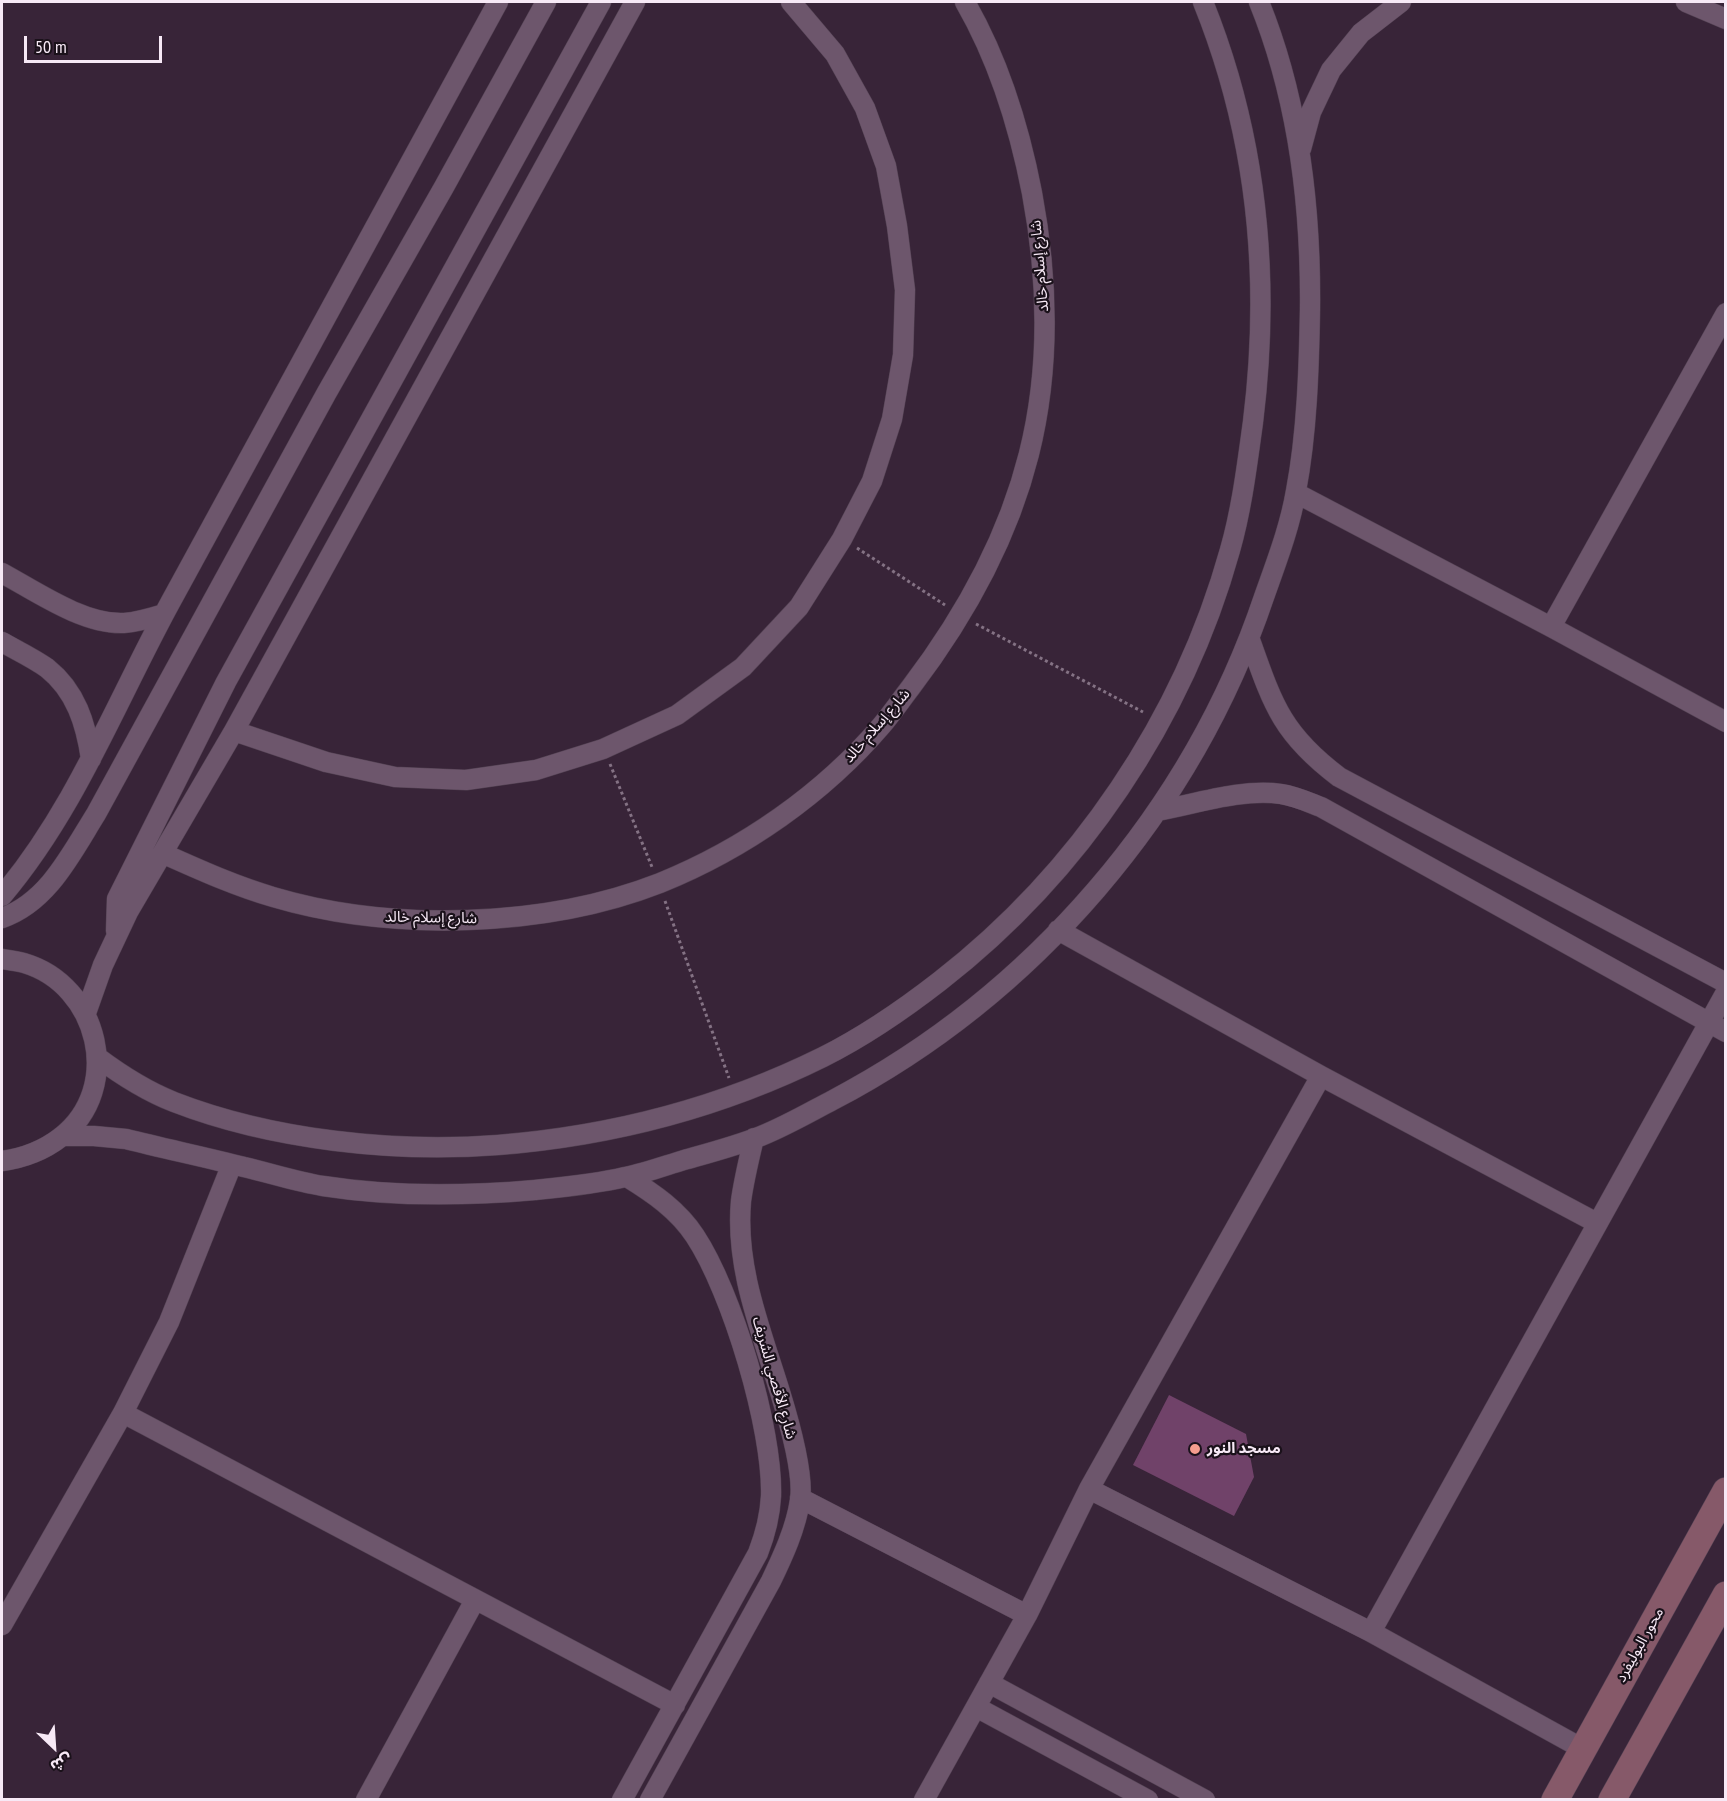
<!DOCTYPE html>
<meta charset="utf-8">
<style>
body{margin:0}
#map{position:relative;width:1727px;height:1801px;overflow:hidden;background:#382438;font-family:"PT Sans Narrow","Noto Sans Arabic",sans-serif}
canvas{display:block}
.frame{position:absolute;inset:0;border:3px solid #f7e9f6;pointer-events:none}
.north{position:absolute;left:24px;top:1717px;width:60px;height:60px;-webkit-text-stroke:4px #1a111a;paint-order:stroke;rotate:155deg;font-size:16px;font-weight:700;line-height:24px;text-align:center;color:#f7e9f6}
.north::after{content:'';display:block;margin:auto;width:21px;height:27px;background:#f7e9f6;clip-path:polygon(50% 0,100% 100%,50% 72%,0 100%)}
.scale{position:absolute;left:24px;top:36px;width:138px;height:27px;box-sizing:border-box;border:3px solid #f7e9f6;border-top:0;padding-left:8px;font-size:18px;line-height:21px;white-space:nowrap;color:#f7e9f6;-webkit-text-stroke:4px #1a111a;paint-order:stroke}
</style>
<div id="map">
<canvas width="1727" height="1801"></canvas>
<div class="frame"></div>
<div class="north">ش</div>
<div class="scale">50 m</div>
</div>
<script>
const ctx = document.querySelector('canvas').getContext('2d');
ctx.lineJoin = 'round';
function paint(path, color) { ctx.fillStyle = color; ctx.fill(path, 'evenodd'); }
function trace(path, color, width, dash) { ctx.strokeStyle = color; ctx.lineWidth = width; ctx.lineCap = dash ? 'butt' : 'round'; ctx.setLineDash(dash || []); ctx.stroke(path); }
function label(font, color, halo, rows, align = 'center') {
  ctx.font = font + ' "PT Sans Narrow","Noto Sans Arabic",sans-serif'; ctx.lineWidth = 4.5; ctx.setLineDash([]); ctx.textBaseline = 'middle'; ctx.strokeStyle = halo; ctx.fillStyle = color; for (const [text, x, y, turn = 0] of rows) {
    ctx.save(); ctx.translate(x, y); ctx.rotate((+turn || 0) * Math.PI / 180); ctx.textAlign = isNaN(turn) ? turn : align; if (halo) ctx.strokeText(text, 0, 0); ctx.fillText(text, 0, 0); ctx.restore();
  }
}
paint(new Path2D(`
 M1169,1395L1246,1434L1254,1477L1234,1516L1133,1465Z`), '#704269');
const street = new Path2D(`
 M1686,2L1726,19
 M1301,149L1311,112L1331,70L1361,33L1401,2
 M1296,493L1551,627L1726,722
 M2,573C37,592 84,625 124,623C138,622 151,618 164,614
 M1551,627L1726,313
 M1250,640C1273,705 1282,734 1339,777L1726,983
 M2,642C16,650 33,658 47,668C76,691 86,724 91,759
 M234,731L326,762L395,777L466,780L536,770L603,749L677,715L743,667L799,607L842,539L872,481L892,419L903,355L905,290L897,226L886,166L865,108L835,54L791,2
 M1157,811C1195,804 1243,788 1281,794C1295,796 1308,802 1321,807L1726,1032
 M164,854C200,870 235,886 273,897C391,932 545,928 660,883C744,849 823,794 882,725C892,713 901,700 911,687C1028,533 1068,385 1032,193C1019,126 999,61 965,2
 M2,896C75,810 116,702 170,603C280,402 389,202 498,2
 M2,918C48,902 71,854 96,814L326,394L444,187L546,2
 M1058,930L1321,1076L1597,1223
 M116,931L117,899L226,682L601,2
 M2,959C9,960 17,961 24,963C99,985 124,1088 61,1137C43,1151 24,1158 2,1161
 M86,1013L103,965L128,912L234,731L635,2
 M97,1057C121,1075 146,1091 174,1102C272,1140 395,1153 498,1145C611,1136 722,1107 823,1057C865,1036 904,1009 940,981C1079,873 1183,719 1230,550C1242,508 1247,465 1253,422C1271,277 1258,138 1203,2
 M62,1136H94L126,1139C166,1149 205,1157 244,1167C270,1173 297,1182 323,1186C393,1197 465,1196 535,1190C565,1187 596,1184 625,1177C645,1173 664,1166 684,1160C709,1153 736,1146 761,1136C786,1126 810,1112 833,1100C1033,995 1192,811 1264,597C1276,563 1290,527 1296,491C1307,433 1309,368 1310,309C1311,206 1298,98 1259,2
 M123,1413L675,1705
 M1089,1489L1371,1632L1583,1749
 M800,1498L1027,1615
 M2,1625L123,1413L169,1322L232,1164
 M1371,1632L1726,992
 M989,1683L1205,1800
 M976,1707L1148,1800
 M366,1800L475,1600
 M622,1800L758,1553C765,1535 770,1516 771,1496C773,1429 732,1292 695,1236C678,1210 653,1193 627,1177
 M650,1800L771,1581C783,1556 796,1528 800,1500C804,1474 788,1418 780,1392C761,1330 735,1268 741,1201C744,1179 749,1159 754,1138
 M924,1800L1027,1615L1089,1489L1321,1076`);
const secondary = new Path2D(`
 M1555,1800L1726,1491
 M1612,1800L1726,1595`);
trace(street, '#534253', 21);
trace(secondary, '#534253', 28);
trace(new Path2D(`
 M857,548L945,605
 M976,624L1143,712
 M610,764L652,867
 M665,901L729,1078`), '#847284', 3, [3, 3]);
trace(street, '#6d566c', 20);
trace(secondary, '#865969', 27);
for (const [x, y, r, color] of [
 [1195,1449,6,"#f59d8e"]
]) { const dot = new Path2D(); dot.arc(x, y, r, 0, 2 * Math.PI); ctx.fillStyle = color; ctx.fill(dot); trace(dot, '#1a111a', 2); }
label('15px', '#f7e9f6', '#1a111a', [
 ["شارع إسلام خالد",1040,266,-95],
 ["شارع إسلام خالد",877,726,-49],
 ["شارع إسلام خالد",431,918,1],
 ["شارع الأقصي الشريف",774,1378,74],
 ["محور البوليفرد",1640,1645,-61]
]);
label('bold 15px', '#f7e9f6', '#1a111a', [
 ["مسجد النور",1207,1449]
], 'left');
</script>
